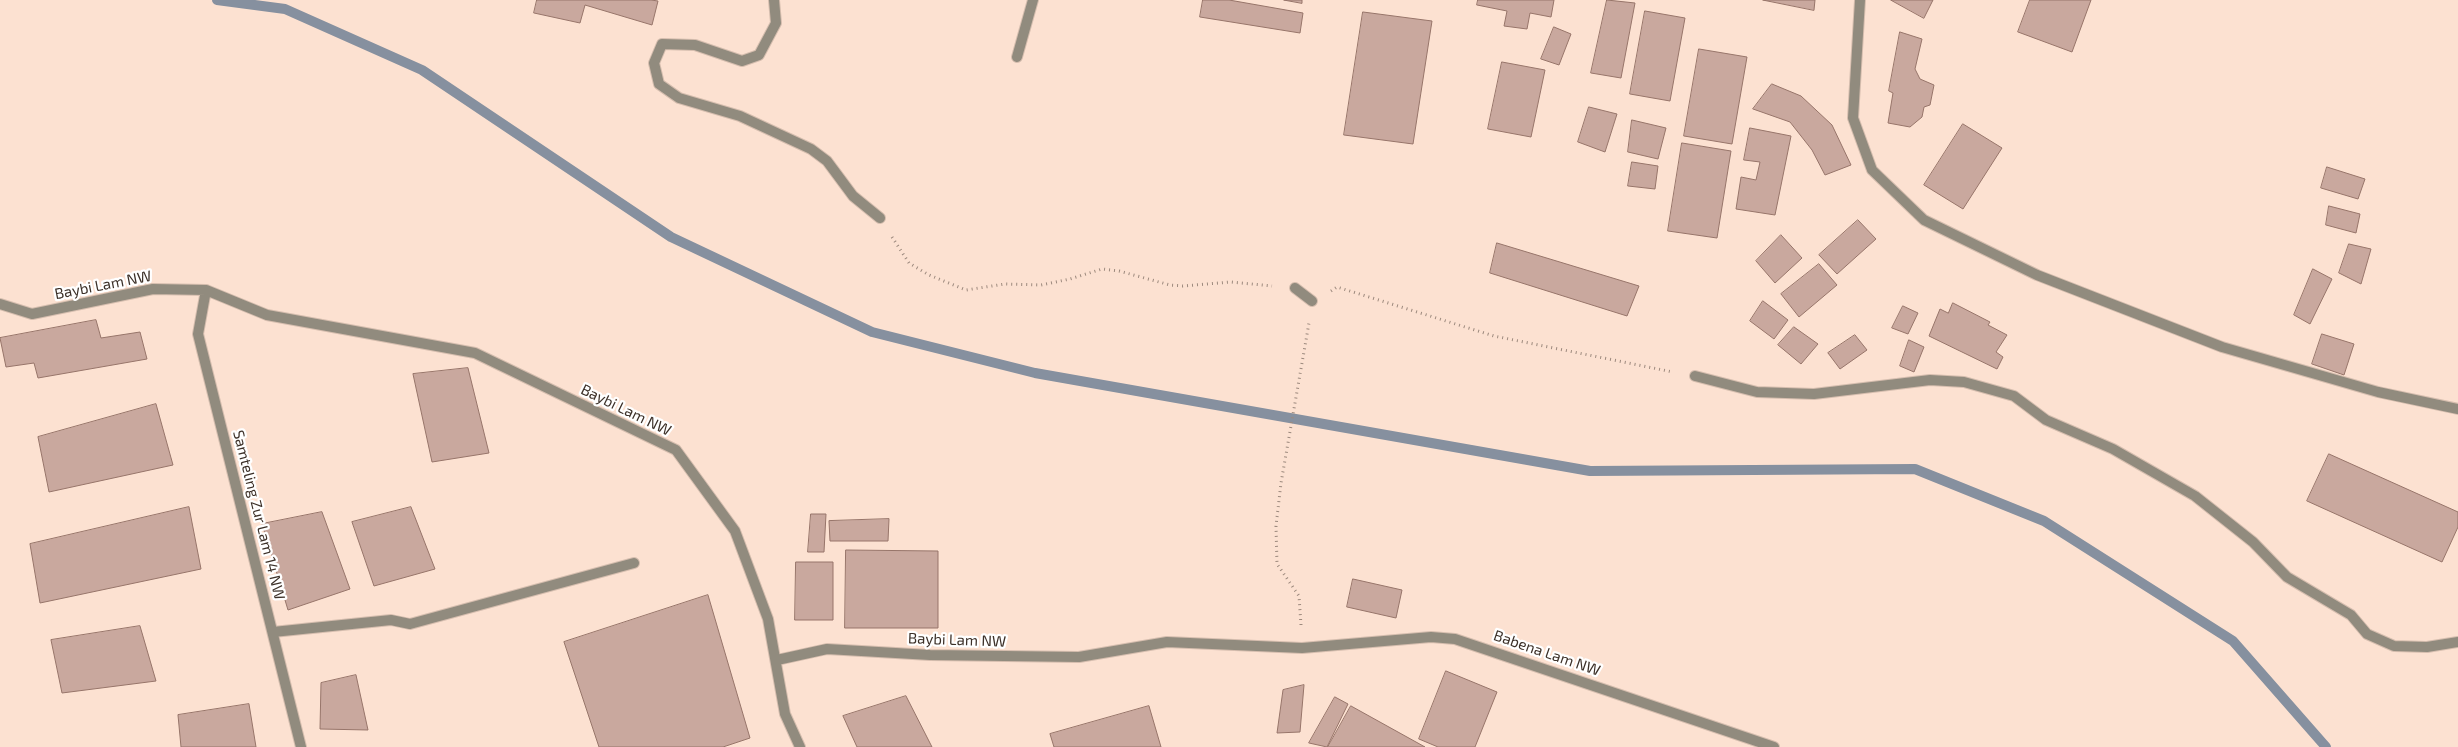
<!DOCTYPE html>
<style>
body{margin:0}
canvas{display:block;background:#fce1d1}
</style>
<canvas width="2458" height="747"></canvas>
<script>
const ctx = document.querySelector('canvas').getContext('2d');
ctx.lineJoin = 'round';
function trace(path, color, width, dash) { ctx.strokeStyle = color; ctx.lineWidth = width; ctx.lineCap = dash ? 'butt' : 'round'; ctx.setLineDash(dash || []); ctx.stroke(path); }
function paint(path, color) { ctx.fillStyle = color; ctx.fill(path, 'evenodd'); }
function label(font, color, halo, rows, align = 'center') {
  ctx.font = font + ' "Exo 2",sans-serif'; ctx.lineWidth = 4.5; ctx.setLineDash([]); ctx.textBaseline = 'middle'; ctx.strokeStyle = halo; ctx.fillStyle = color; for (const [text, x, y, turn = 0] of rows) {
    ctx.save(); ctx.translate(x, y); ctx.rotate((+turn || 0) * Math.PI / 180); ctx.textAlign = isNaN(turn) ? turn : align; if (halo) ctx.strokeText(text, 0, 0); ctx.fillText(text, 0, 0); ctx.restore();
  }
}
trace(new Path2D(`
 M217,0L285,9L422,70L671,237L872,332L1035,373L1590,471L1915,469L2044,521L2233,641L2326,747`), '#86909f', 10);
const building = new Path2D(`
 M537,0H651L658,1L652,25L585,5L580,23L534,13Z
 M1203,0H1229L1303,13L1300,33L1200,17Z
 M1284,0H1302V3Z
 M1478,0H1554L1551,17L1530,13L1527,29L1504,26L1507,11L1477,5Z
 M1607,0L1635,3L1621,78L1591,73Z
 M1763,0H1815L1814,10Z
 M1891,0H1933L1924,18Z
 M2030,0H2091L2072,52L2018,32Z
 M1645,11L1685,18L1670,101L1630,94Z
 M1363,12L1432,21L1413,144L1344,135Z
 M1554,27L1571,34L1559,65L1541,59Z
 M1900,32L1922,39L1915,69L1920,79L1934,85L1930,105L1924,107L1922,117L1910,127L1888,123L1893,93L1889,91Z
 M1699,49L1747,57L1732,144L1684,136Z
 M1502,62L1545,70L1531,137L1488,129Z
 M1772,84L1801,96L1832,125L1851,165L1825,175L1812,150L1790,122L1753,109Z
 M1589,107L1617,114L1605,152L1578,142Z
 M1632,120L1666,128L1658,159L1628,152Z
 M1963,124L2002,148L1963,209L1924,185Z
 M1750,128L1791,136L1775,215L1736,209L1741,177L1756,180L1760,162L1744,160Z
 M1682,143L1731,151L1717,238L1668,231Z
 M1632,162L1658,166L1655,189L1628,186Z
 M2327,167L2365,179L2358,199L2321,188Z
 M2329,206L2360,214L2356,233L2326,225Z
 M1858,220L1876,239L1837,274L1819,255Z
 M1781,235L1802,258L1775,283L1756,261Z
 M1497,243L1639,286L1627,316L1490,273Z
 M2349,244L2371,249L2361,284L2339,273Z
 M1819,264L1837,285L1799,317L1781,294Z
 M2313,269L2332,279L2310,324L2294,315Z
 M1763,301L1788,320L1774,339L1750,321Z
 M1953,303L1990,322L1988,325L2007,335L1996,352L2003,357L1997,369L1929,336L1940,309L1948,313Z
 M1903,306L1918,313L1908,334L1892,328Z
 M96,320L101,338L140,332L147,359L38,378L34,363L6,367L0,338Z
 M1794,327L1818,344L1801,364L1778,345Z
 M2322,334L2354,344L2344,375L2312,364Z
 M1855,335L1867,350L1840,369L1828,353Z
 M1909,340L1924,347L1914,372L1900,366Z
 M468,368L489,453L432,462L413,374Z
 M156,404L173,465L49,492L38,437Z
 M2329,454L2458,512V527L2442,562L2307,501Z
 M189,507L201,569L40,603L30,544Z
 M411,507L435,569L374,586L352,522Z
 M322,512L350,589L288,610L262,524Z
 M811,514H826L824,552H808Z
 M889,519L888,541H830L829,521Z
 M846,550L938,551V628H845Z
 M796,562H833V620H795Z
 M1353,579L1402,590L1396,618L1347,607Z
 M708,595L750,738L723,747H599L564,642Z
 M140,626L156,681L62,693L51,640Z
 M1446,671L1497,692L1475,747H1438L1419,739Z
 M356,675L368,730L320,729L321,683Z
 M1304,685L1300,732L1277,733L1283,690Z
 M906,696L932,747H857L843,716Z
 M1335,697L1348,704L1327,747L1309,743Z
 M249,704L256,747H181L178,715Z
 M1149,706L1161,747H1054L1050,734Z
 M1351,706L1425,747H1328Z`);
paint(building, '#c9a89e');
trace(building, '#97756a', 1);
const service = new Path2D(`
 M774,0L776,23L759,55L742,61L695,45L662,44L654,63L659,84L679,98L740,116L811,149L827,161L853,196L880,218`);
const minor = new Path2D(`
 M1860,0L1853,118L1872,170L1924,220L2037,275L2222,347L2378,392L2458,409
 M1017,57L1033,0
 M1295,288L1312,301
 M206,290L198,334L301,747
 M0,304L32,314L153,289L206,290L267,315L475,353L676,450L735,531L768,619L785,714L800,747
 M1695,376L1757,392L1814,394L1930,380L1964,382L2014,396L2046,420L2113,449L2195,496L2253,542L2287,577L2351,615L2367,634L2394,646L2427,647L2458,642
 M273,632L391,620L410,624L634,563
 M777,660L827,649L930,655L1079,657L1167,642L1302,648L1431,637L1455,639L1774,747`);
trace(service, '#d6beaf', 12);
trace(minor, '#d6beaf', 12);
trace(new Path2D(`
 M892,237L909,263L929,275L966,290L1005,284L1041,285L1070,279L1102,269L1119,271L1170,285L1183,286L1231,282L1272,286
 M1331,291L1337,287L1494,336L1673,372
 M1301,625L1299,596L1277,564L1276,526L1281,483L1309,323`), '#9c897d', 3, [1, 4]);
trace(service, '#918b7e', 10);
trace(minor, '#918b7e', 10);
label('15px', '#3c3028', '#fff', [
 ["Baybi Lam NW",103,285,-11],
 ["Baybi Lam NW",626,410,26],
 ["Samteling Zur Lam 14 NW",259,515,76],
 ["Baybi Lam NW",957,640,2],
 ["Babena Lam NW",1547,653,19]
]);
</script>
